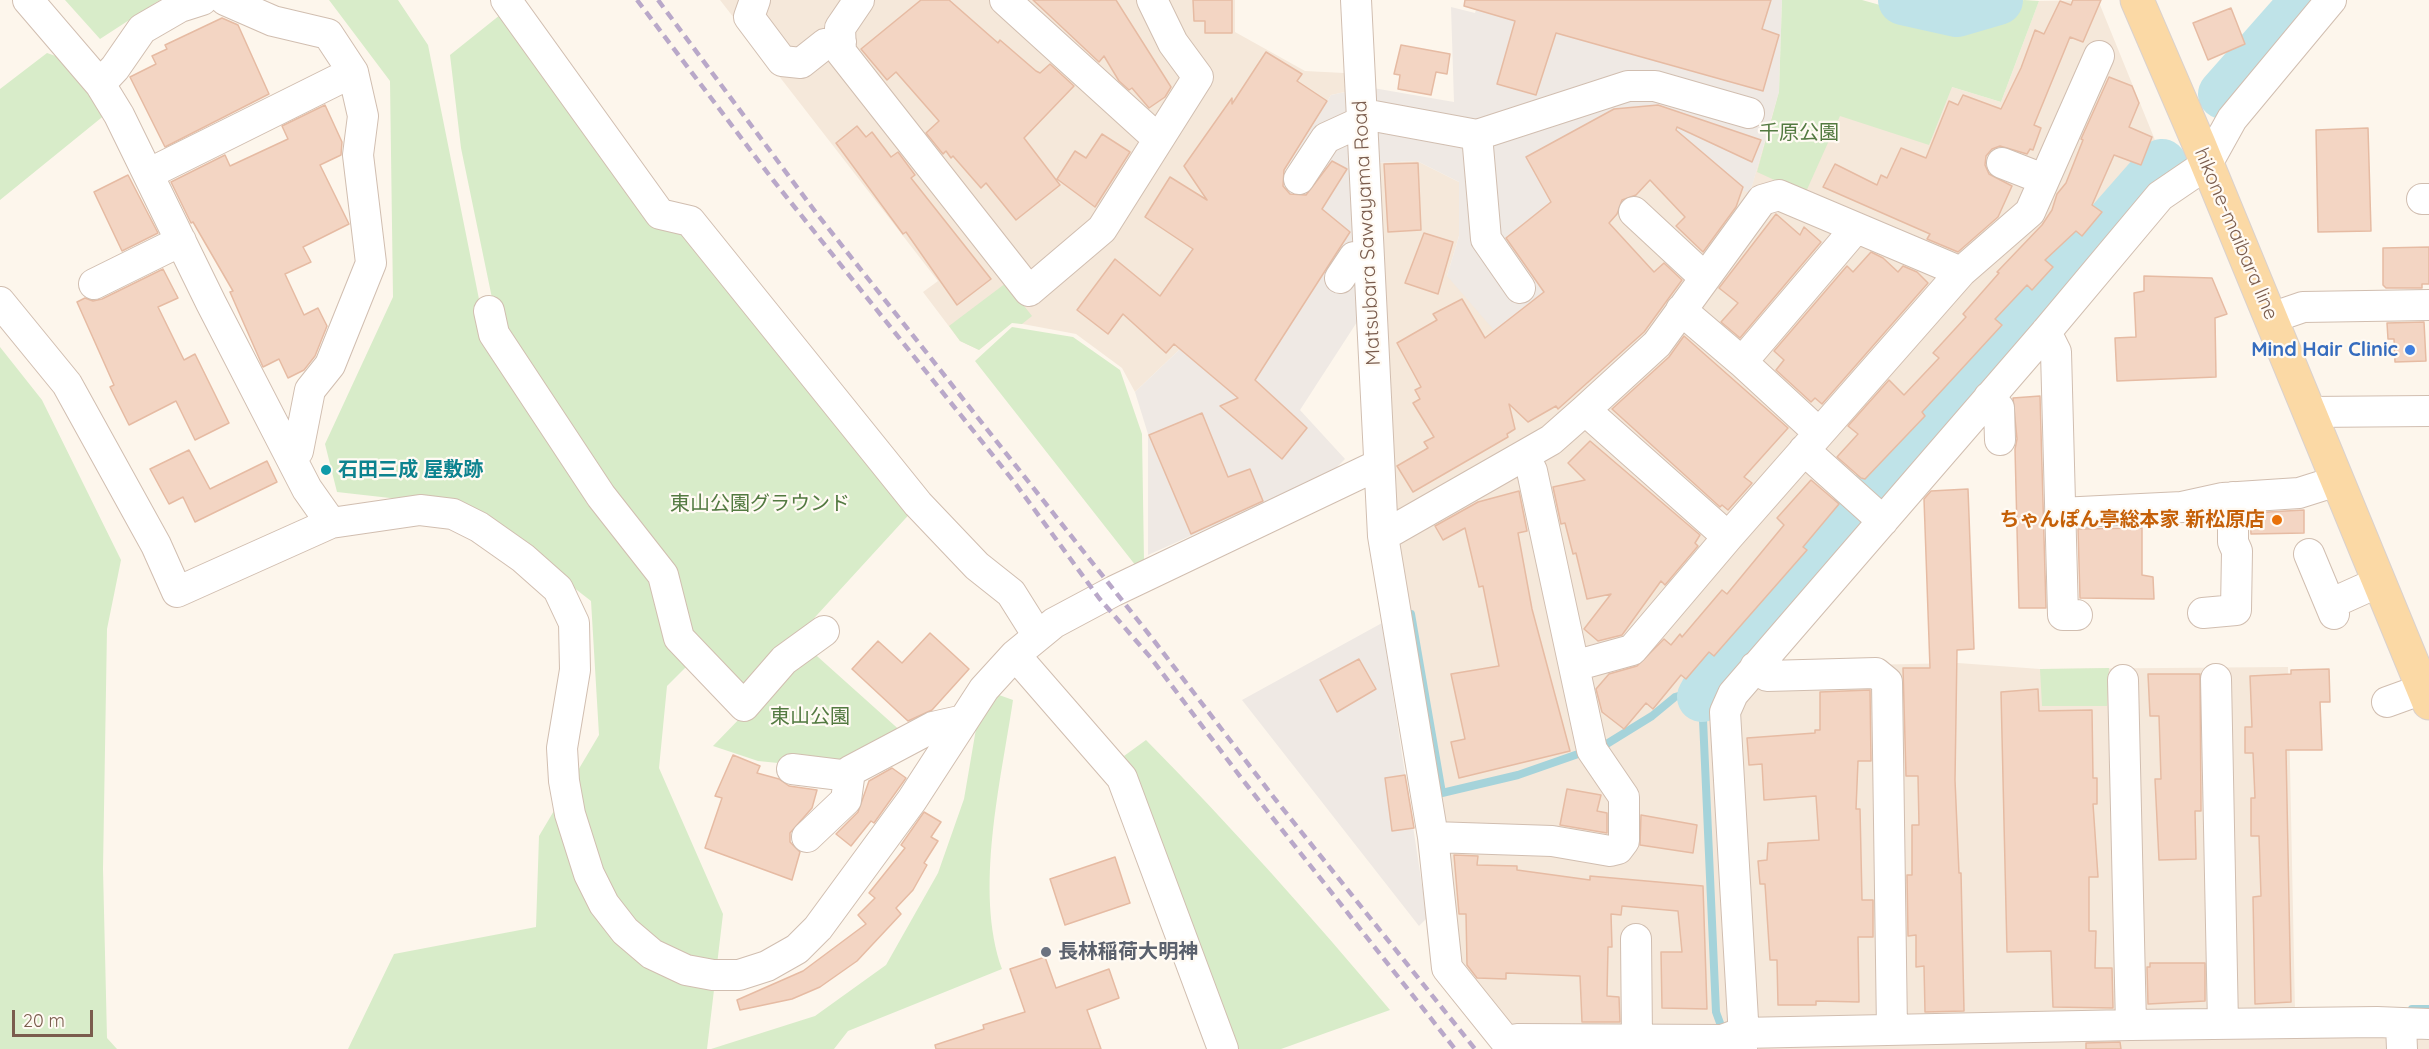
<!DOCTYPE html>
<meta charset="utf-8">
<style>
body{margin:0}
#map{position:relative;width:2429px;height:1049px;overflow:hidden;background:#fdf6ec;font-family:Quicksand,sans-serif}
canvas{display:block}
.scale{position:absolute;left:12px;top:1010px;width:81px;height:27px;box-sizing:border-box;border:3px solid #7a5c4d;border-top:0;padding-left:8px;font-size:18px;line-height:21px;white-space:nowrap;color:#7a5c4d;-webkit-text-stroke:4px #fffaf3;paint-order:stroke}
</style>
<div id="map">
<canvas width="2429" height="1049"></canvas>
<div class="scale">20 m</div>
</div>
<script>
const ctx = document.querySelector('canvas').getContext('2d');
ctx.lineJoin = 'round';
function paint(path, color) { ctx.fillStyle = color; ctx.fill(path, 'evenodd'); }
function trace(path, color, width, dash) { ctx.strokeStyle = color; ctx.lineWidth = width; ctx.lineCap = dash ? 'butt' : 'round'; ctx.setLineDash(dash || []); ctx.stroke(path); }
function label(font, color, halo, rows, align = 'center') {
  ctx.font = font + ' Quicksand,"Noto Sans JP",sans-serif'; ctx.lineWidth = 4.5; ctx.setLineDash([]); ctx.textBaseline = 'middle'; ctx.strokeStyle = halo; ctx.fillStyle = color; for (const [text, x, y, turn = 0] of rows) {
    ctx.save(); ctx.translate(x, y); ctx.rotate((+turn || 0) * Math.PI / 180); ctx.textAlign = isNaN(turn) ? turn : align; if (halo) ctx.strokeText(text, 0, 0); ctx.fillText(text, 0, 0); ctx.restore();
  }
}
paint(new Path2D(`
 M720,0H1235V32L1305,71L1344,73L1345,92L1331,95L1283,174L1200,330L1135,392L1122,368L1076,334L1012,322L979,350L960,341L923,292L938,281Z
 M2098,0L2168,172L1713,705L1734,1018L1727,1031H1506L1452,967L1396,552L1375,163L1417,161L1459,182V236L1447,276L1546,207L1641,154L1750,192L1779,92L1952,87L2001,102L2039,1Z
 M1958,663L2040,669L2288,667L2295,1009L1757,1025L1735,713L1768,667Z
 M2380,1029L2429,1038V1049H1759L1765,1041Z`), '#f5e8da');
paint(new Path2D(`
 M1479,0H1782L1779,92L1750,193L1641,154L1546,207L1616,290L1524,365L1447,276L1459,236V182L1417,161L1375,163L1373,88L1454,102L1451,7L1475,13Z
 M1345,92L1357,322L1300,410L1345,459L1331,473L1148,555V434L1135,392L1200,330L1160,294L1256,155L1283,174L1331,95Z
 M1382,623L1427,918L1419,926L1242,700Z`), '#efe9e4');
paint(new Path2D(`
 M65,0H160L100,39Z
 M329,0H398L428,45L487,339L657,576L690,663L667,686L659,768L723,914L707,1049H348L394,954L536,927L539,836L599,735L591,601L470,507L337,492L325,444L393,297L390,81Z
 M1782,0H1862L1941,22L1963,20L2024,0L2039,1L2001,102L1952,87L1929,145L1840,116L1805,194L1757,172L1779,92Z
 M505,11L687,227L915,508L741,698L700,655L499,332L461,148L450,55Z
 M47,53L70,61L106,114L0,200V89Z
 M1006,283L1032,316L1022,324L1012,323L979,350L960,341L949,326Z
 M1012,327L1073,337L1120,370L1142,434L1144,561L1136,566L975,361Z
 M0,347L42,400L121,560L107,629L103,869L107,1038L117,1049H0Z
 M808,648L904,734L839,769L758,761L713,746Z
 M2109,668L2107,706H2042L2040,669Z
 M999,695L1013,700C1001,781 974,891 1002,969L848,1031L834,1049H711L815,1016L886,965L938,873L964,799L977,723Z
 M1146,740C1232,827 1312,917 1390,1010L1281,1049H1234L1124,756Z`), '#d8ecc9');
trace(new Path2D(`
 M1411,614L1442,793L1518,775L1581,753
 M1605,745L1652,716L1675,697L1689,693L1702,697L1716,1012L1720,1023
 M2412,1009H2429`), '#a5d3da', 8);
trace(new Path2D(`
 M1903,0L1957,12L1998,0
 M2223,94L2306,0
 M1702,697L1716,672L2162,164`), '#bfe3e8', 50);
const building = new Path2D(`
 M921,0H949L998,43L1000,40L1036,71L1040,73L1050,64L1074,86L1024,138L1060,185L1016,220L986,183L981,188L953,156L951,158L946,151L943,154L926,133L939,121L896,72L887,80L861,49Z
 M1033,0H1116L1171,87L1165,97L1149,108L1132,88L1129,90L1119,81L1104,56L1099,62Z
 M1193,0H1232V33H1205V21H1194Z
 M1465,0H1771L1762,29L1779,35L1763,91L1556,33L1536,95L1497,84L1515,21L1464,6Z
 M2073,0H2101L2083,42L2070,37L2034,125L2041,128L2033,150L2030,149L2027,154L2000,146L1992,149L1986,156L1985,165L1989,174L2012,186L1998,217L1958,252L1927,239L1930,234L1823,187L1835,164L1877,185L1881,175L1887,178L1901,148L1926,158L1949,101L1958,105L1963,95L2001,109L2021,68L2035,30L2044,34L2060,1L2071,5Z
 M2231,8L2245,44L2208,60L2193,23Z
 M222,18L238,25L269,94L165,147L130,77L156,64L152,56L167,49L165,45Z
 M1401,45L1450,54L1447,74L1436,72L1431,95L1398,89L1400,75L1394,74Z
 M1266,52L1302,74L1297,81L1327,101L1284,170L1283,186L1290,194L1306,195L1332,161L1347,169L1322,209L1350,232L1255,380L1307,428L1282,459L1220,406L1238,398L1174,344L1166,353L1123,314L1108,334L1077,310L1115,259L1160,296L1193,249L1145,217L1170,177L1207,200L1184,166L1232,98V104Z
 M2109,77L2132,86L2139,103L2129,127L2152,137L2141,165L2114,155L2092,205L2102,212L2082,236L2076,231L2045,260L2053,267L2032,290L2027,285L1995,319L2002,325L1922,412L1925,416L1865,479L1861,478L1837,457L1858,434L1848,426L1889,380L1904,395L1939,358L1933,353L1966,317L1963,314L1999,273L1997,272L2042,225L2052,210L2057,194L2066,183L2083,140L2081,139Z
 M325,105L342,142L341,155L320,165L349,224L303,247L311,262L285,274L304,315L318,308L327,326L315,356L304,370L288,378L279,359L263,367L230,292L233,291L193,222L191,223L171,182L225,155L230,166L288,139L282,126Z
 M1658,105L1761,140L1752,162L1677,127L1676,130L1743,187L1736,207L1703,252L1676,226L1685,217L1650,180L1636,195L1622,200L1617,214L1609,223L1654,272L1664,263L1682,280L1644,332L1558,409L1556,406L1528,422L1509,404L1515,429L1507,434L1508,437L1413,492L1397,466L1428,448L1424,442L1434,437L1413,403L1420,399L1415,390L1421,387L1397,343L1437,320L1433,314L1462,299L1485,338L1544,292L1506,238L1551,202L1526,157L1614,109Z
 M857,126L866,137L872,132L891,157L898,152L915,175L911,178L991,279L957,305L906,232L903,234L836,143Z
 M2368,128L2371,231L2318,232L2316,130Z
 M1102,134L1130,152L1095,207L1057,179L1075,151L1086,158Z
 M1418,163L1421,230L1388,232L1384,164Z
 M128,175L158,233L122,251L94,192Z
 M1776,214L1800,235L1804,227L1821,242L1740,338L1721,322L1738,303L1719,288Z
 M1424,233L1453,242L1438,294L1405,283Z
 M2429,247V284H2422V288H2386L2383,285V248Z
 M1871,252L1883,258L1898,272L1903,266L1917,272L1928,283L1822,404L1815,398L1811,402L1776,370L1784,360L1774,351L1847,266L1853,272Z
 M163,269L178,298L158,307L184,360L195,354L229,423L195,440L176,401L129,425L110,387L114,385L77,302L85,298L93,301L102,299Z
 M2144,276L2212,278L2227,314L2215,318L2216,377L2117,381L2115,338L2136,337L2134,293L2144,291Z
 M2424,322L2426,361L2395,362L2394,339H2388L2387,323Z
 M1684,336L1788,428L1744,477L1752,483L1728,510L1722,505L1720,507L1612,409L1669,357Z
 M2040,396L2046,608H2019L2015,449L2017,439L2013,398Z
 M1202,413L1228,477L1250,469L1263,501L1191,534L1149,435Z
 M1590,441L1700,535L1695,543L1698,546L1665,585L1661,581L1622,635L1598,641L1584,629L1611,594L1587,599L1576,553L1573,554L1565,523L1561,524L1553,487L1585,480L1568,463Z
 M189,450L210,489L267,461L277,482L195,522L183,497L169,504L150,469Z
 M1811,480L1839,504L1803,547L1807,550L1714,656L1709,652L1686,679L1681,675L1653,709L1646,703L1624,729L1602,712L1596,689L1609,674L1637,666L1664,639L1671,645L1680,634L1682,637L1722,590L1727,594L1784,525L1777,518Z
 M1968,489L1974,649L1957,650L1955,780L1959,873H1961L1964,1011L1925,1012L1924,966L1916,967V935L1908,936L1907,875H1912V825H1919L1918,776H1906L1903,668H1930L1924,499L1931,491Z
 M1519,491L1527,531L1518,533L1532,609L1570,751L1459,778L1451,742L1465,739L1451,674L1499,666L1483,586L1479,587L1465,528L1443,540L1435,526L1478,502Z
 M2304,510V533L2251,534L2250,513Z
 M2142,528V575L2153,577L2154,599L2080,598L2078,529Z
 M930,633L969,669L932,710L908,721L852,669L878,641L902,663Z
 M1359,659L1376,689L1337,712L1320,680Z
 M2329,669L2330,702H2320L2322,750H2286L2291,1002L2255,1004L2253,897L2261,896L2259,836H2251V798H2255L2253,753H2245V727H2252L2250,676L2291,674V670Z
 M2148,674H2200L2201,811H2195L2196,859L2159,860L2155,779H2161L2159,716H2150Z
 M2038,689L2039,711L2092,710L2093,778H2097V804H2093L2098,877H2089V931H2096L2095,968H2112L2113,1008L2053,1007L2051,951L2007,952L2001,692Z
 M1870,690L1871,761H1858L1856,809H1860L1862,900H1873V937H1858L1859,1002L1816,1001V1005H1778L1777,960H1770L1765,884H1760L1758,861L1767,860L1768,843L1819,840L1816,796L1764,800L1762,764L1749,765L1747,738L1815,733V730H1820V692Z
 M733,755L760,766L757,773L779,779L789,786L817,790L812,808L790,833V842L800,852L792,880L705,848L722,798L715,796Z
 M892,768L906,778L874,823L871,821L851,846L836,834L858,812L869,781Z
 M1405,775L1414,828L1392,831L1385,778Z
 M1567,789L1601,795L1597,811L1607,813V833L1560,825Z
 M924,812L941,822L931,837L938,841L924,863L927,865L913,890L896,908L901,914L857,961L820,987L792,999L740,1010L737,1000L803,971L866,924L858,915L875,898L869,893L905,848L901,845Z
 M1641,815L1697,825L1693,853L1640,845Z
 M1454,855L1478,856L1477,865L1517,866V870L1590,880V876L1703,886L1707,1009L1662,1008L1661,952H1682L1678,911L1622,906L1621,915L1611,914L1612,947H1608L1607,996L1619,997L1620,1022H1582L1580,976L1506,973V979L1477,978L1467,965L1466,914H1459Z
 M1115,857L1130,903L1065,925L1050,879Z
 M1045,957L1056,988L1109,969L1119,998L1087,1010L1101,1049H936L935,1045L984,1029L983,1025L1025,1012L1010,969Z
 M2150,963H2205V1001L2148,1004L2147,967H2150Z
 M2120,1042L2121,1049H2086V1043Z`);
paint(building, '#f3d5c3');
trace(building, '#e6bba3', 1.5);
const minor = new Path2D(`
 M28,0L100,84L119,115L211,303L307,489L331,523
 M225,0L273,21L328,34L353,72L363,116L358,155L371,263L330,365L310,390L298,451L290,456
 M506,0L660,214L690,221L918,504L977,566L1011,593L1038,636
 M755,0L749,17L782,61L801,63L825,44L841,42
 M859,0L840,28L841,52L1029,291L1102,229L1198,77L1173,43L1152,0
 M1005,0L1158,139
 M1356,0L1383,536L1433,837L1447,968L1512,1049
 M100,84L115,68L142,29L180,7L202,0
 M2002,163L2043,179
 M148,174L353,72
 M1299,179L1326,138L1374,116L1477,135
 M2422,199H2429
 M1634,212L1704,277
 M1340,278L1354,257L1368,255
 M94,284L181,241
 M1520,288L1486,239L1477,135L1628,86H1655L1749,113
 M0,302L67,384L156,545L177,592L331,523L420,510L453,514L479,527L523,558L558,589L574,623L575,670L562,748L564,781L570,814L589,874L604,904L625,931L652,954L686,970L713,975H739L767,966L797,949L818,928L912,800L984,689L1015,655L1054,623L1114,591L1378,465
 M1681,310L1742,362L1819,433
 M489,311L494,334L601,496L663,575L679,638L744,706L784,660L824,631
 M2271,318L2303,307L2429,305
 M2046,332L2056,352L2063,615H2077
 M1742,362L1856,228
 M1989,397L1999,408L2000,440
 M1585,410L1728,537
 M2309,412L2429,411
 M1804,450L1883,521
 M2060,513L2182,507L2223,498L2299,493L2337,481
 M1383,536L1551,440L1585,410L1657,344L1762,200L1779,195L1961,272
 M2309,554L2334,614
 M2330,604L2379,582
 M2203,613L2236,610L2237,551L2233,542V497
 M1015,655L1122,778L1223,1049
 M1574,666L1632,650L1728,537L1961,272L2030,212L2099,56
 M1755,667L1767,676L1876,673L1887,682L1892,1030
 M2216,679L2223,1024
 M2123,680L2131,1025
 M2387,702L2423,689
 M792,769L849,776
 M807,837L846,800L850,771L933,727L964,720
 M1433,837L1552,841L1610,851L1618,849L1624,841V797L1592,750L1532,471L1525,456
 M1636,939L1637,1038
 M2401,1025L2402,1049
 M1509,1045L1517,1039L1722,1040L1741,1033L2131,1025L2377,1022L2429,1024
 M1742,1049L1743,1020L1725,712L1733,694L2046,332L2160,196L2207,164L2232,119L2331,0`);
const major = new Path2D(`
 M2137,0L2199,144L2429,703`);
trace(minor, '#d1beb0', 32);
trace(major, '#dad1cd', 35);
trace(minor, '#fff', 30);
trace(major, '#fbd9a5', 33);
trace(new Path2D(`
 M637,0L773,180L1015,483L1099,598L1151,658L1242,779L1455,1049
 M658,0L817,214L1155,642L1275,799L1475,1049`), '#b9a8c9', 4.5, [9, 6]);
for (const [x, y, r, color] of [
 [2410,350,6,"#3f7fe0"],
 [326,470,6,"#0f9aa8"],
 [2277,520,6,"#e8710a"],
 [1046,952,6,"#6b7280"]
]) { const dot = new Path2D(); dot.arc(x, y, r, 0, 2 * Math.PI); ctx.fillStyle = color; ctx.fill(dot); trace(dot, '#fffaf3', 2); }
label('20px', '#537a41', '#fffaf3', [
 ["千原公園",1799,133],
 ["東山公園グラウンド",760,504],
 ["東山公園",810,717]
]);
label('20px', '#7a5c4d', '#fffaf3', [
 ["Matsubara Sawayama Road",1367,233,-93],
 ["hikone-maibara line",2236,234,67]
]);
label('bold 20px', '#366cbe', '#fffaf3', [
 ["Mind Hair Clinic",2398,350]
], 'right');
label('bold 20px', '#0d838f', '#fffaf3', [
 ["石田三成 屋敷跡",338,470]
], 'left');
label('bold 20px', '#c56008', '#fffaf3', [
 ["ちゃんぽん亭総本家 新松原店",2265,520]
], 'right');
label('bold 20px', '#5b616d', '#fffaf3', [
 ["長林稲荷大明神",1058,952]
], 'left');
</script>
